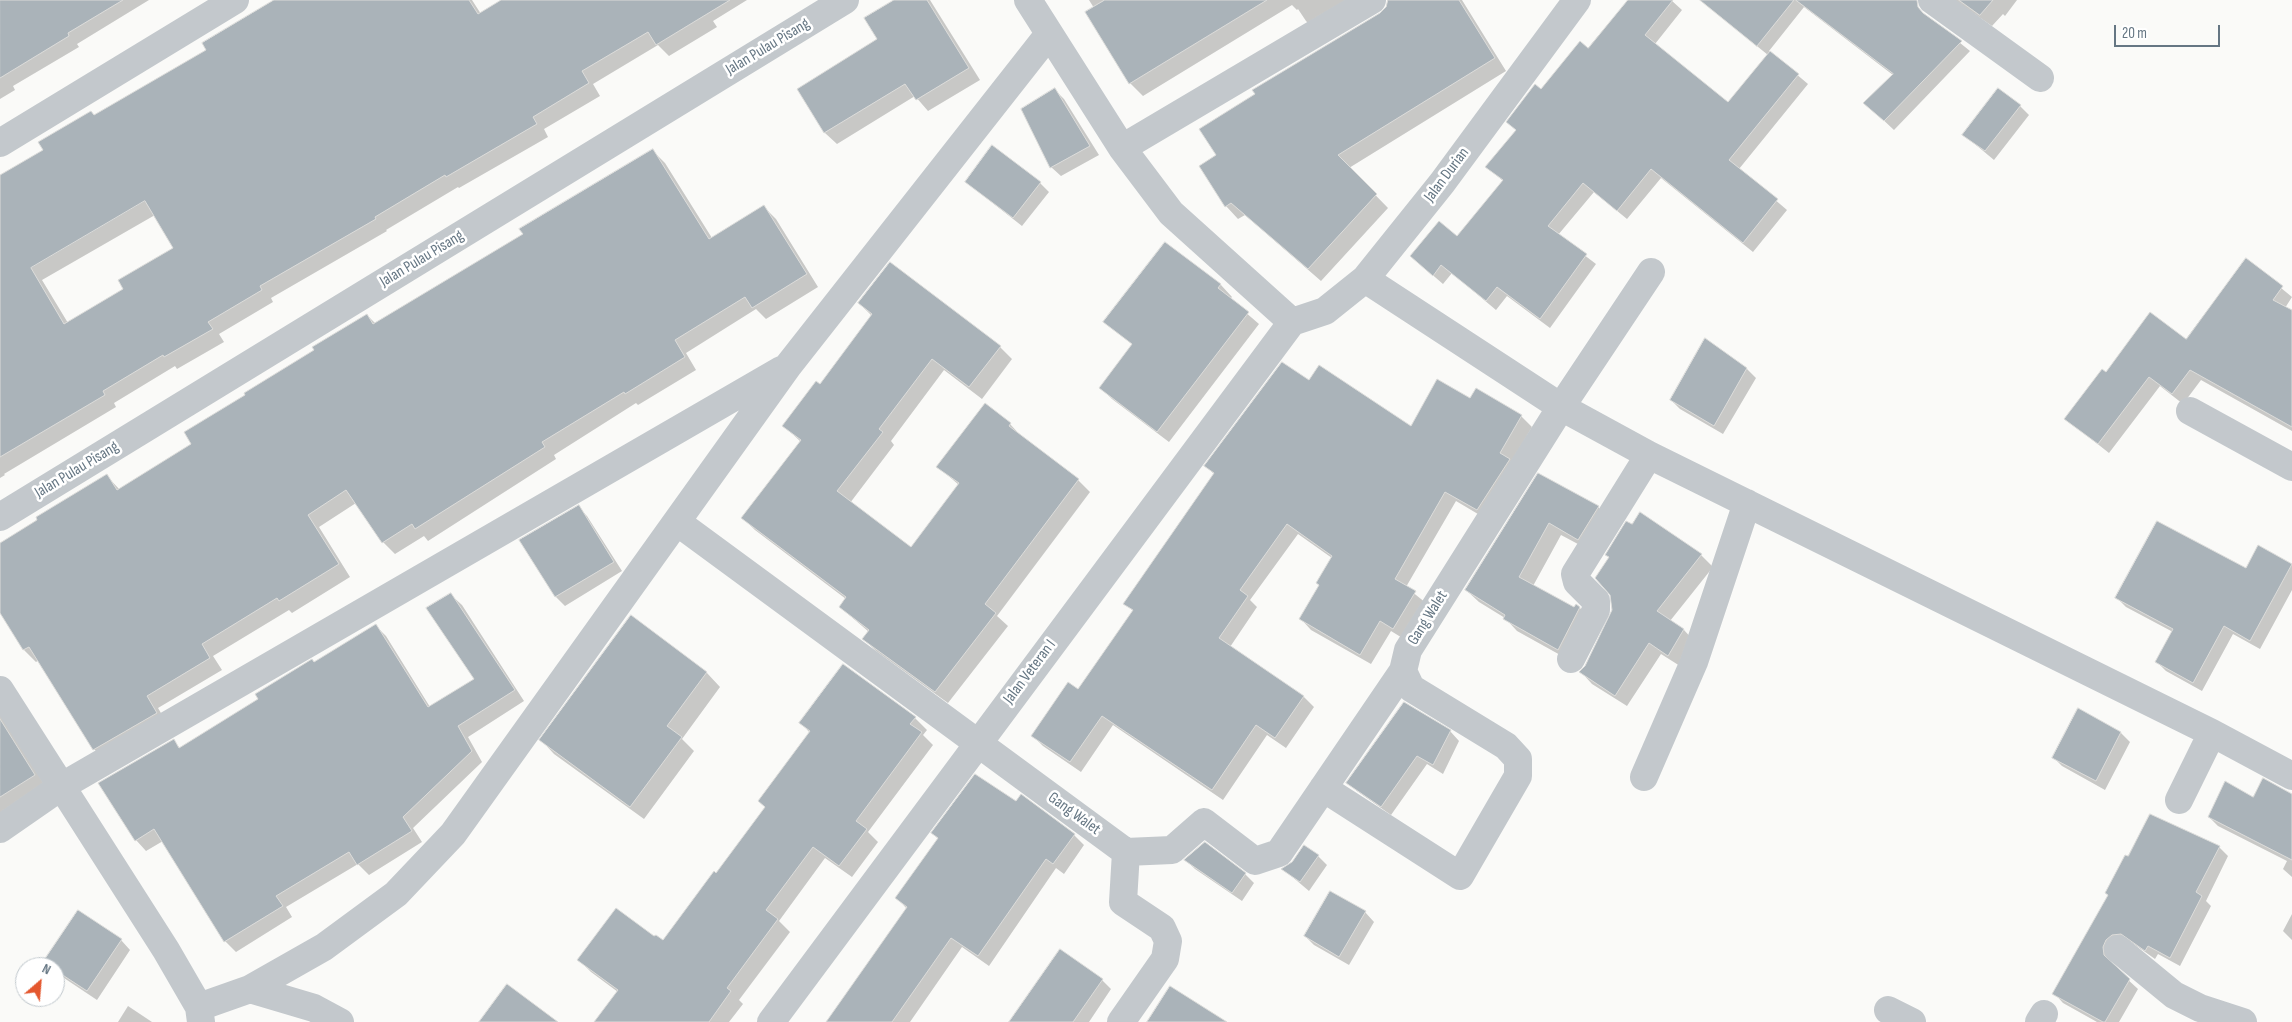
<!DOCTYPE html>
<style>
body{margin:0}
#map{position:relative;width:2292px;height:1022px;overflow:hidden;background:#fafaf8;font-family:"Sofia Sans Condensed",sans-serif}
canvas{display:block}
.north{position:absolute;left:15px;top:957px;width:50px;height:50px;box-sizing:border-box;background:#fff;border:1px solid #c1c8cd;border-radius:50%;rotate:27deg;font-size:14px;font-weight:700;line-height:20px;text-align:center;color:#657683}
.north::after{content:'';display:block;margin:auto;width:18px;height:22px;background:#e4572e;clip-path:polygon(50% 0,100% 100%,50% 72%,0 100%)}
.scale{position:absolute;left:2114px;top:25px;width:106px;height:22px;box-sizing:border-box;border:2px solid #657683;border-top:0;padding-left:6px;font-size:15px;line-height:18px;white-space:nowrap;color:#657683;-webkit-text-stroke:4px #fff;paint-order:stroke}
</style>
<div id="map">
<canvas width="2292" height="1022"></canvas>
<div class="north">N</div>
<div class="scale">20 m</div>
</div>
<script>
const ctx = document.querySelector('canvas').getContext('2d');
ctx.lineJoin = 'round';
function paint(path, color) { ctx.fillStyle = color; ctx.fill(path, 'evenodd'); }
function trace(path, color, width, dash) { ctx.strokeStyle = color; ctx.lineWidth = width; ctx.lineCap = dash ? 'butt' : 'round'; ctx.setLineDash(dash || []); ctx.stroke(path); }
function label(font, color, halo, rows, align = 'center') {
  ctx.font = font + ' "Sofia Sans Condensed",sans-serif'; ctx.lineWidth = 5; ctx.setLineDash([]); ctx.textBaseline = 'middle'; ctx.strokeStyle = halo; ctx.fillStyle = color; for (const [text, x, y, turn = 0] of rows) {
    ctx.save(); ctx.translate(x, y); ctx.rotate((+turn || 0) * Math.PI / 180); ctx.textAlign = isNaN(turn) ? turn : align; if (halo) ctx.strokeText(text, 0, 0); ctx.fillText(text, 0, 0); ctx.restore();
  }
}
paint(new Path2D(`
 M4,0H149L77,44L79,47L13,86L15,90L0,99V3Z
 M277,0H472L481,14L504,0H747L713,21L717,27L669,56L658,45L593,84L600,96L544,129L548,137L459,188L458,187L386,230L387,231L271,298L273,302L219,334L224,342L177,369L175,366L114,403L116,407L4,474L5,475L0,478V176L44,151L95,116L208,51ZM155,215L175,248L125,290L68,323L42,280Z
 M897,0H930L980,80L928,111L915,96L837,144L825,133L798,90L879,39Z
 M1089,0H1374L1318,33L1306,21L1298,9L1297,10L1292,5L1143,96L1130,83L1087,13L1094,8Z
 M1389,0H1462L1506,71L1349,168L1388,208L1321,281L1245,215L1238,219L1226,206L1200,166L1218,156L1381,14L1386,9Z
 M1629,0H1671L1682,10L1655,44L1728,104L1768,55L1700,0H1901L1918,9L1970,51L1894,130L1865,103L1893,75L1804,7L1769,51L1808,84L1739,169L1787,210L1753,252L1661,178L1627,219L1594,192L1558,235L1596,264L1550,328L1507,296L1496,310L1452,273L1443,284L1421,265L1457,238L1503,181L1487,167L1517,131L1541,91L1588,50Z
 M1954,0H2017L2005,16L2003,14L1992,26Z
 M1055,90L1064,99L1099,155L1061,176L1051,167Z
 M2020,106L2029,115L1994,160L1964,135Z
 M653,151L665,163L712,238L764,207L776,219L818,287L766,319L756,309L686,353L696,370L638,405L636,403L554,455L556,459L428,541L424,536L395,554L383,542L356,503L319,527L350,577L292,613L289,610L213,656L222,670L158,708L168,725L106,762L94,749L39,660L36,662L24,650L0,611V544L106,475L120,490L193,445L316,350L367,315L376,324L525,234Z
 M966,182L1040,183L1049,192L1022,226Z
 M1165,243L1221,285L1232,297L1230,299L1259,324L1169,442L1112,399L1101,388L1133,345L1105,322Z
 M2247,260L2292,297L2285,308L2292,312V431L2201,380L2183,404L2160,386L2109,453L2066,419L2106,374L2186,341Z
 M890,264L1000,347L1012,359L982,399L944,370L891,441L894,445L850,503L912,549L959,485L938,467L985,405L1010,424L1022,437L1078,480L1090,492L997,616L1008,626L948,703L876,651L864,639L869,632L840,607L846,599L755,530L743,518L801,442L784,426L820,386L872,316L859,303Z
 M1705,340L1747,369L1756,378L1723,434L1680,409L1671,400Z
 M1309,382L1411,428L1470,400L1521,416L1532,427L1512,462L1488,520L1456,501L1406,587L1426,603L1404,639L1391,631L1371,664L1311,630L1301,619L1321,586L1332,558L1298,534L1250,600L1257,607L1230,647L1303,696L1314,707L1286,748L1267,735L1223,800L1113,725L1081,772L1043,746L1033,736L1078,691L1133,611L1125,603L1215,475L1206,466Z
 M1538,475L1598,507L1610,520L1591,551L1561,535L1533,586L1574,609L1577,605L1592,620L1571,661L1517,631L1505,618L1479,602L1466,590Z
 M578,507L587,516L622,571L565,606L556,597L521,540Z
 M1640,514L1701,555L1713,567L1670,621L1684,630L1695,642L1680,666L1661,654L1627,706L1592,684L1581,672L1586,667L1613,611L1610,558L1607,555Z
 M2259,547L2292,565V590L2260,649L2233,634L2202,691L2166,671L2157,662L2173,632L2126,607L2117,598L2246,569Z
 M451,595L462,605L524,701L468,737L482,762L413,828L422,842L369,875L358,864L286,907L292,917L236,952L225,941L163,841L146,851L136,840L173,741L181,749L375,625L386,636L430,707L476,679Z
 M631,617L707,673L720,687L682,739L694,751L644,819L554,754L541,740Z
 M2078,710L2121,733L2130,742L2105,790L2062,766L2053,757Z
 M0,711L48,789L0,819Z
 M915,718L927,730L923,735L933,745L868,832L878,842L852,877L825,858L779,921L790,932L739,1000L743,1004L729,1022H596L618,992L591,972L579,960L655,938L663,942L717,875L766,808L810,733L801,723Z
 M1450,731L1459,741L1443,774L1427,764L1391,815L1357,791L1348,782Z
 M2254,799L2292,807V877L2283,869L2287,861L2218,826L2209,817Z
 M1017,803L1074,835L1084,845L1064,874L1056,868L989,966L962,947L910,1022H828L907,909L897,898L938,839L933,833Z
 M2219,847L2228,856L2206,901L2211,906L2180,966L2158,954L2155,959L2131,942L2111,957L2112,965L2138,989L2119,1022H2097L2063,1003L2054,993L2109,895Z
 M1318,856L1327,865L1309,891L1283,869Z
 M1186,860L1245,874L1254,883L1242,901L1195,869Z
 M78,911L121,940L130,950L97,1000L55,972V967H50L44,962Z
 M1365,912L1374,922L1349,965L1314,945L1305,936Z
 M2292,914V940L2283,931Z
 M1060,951L1102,980L1111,989L1089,1022H1010Z
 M128,1006L152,1022H118Z`), '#0003');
const building = new Path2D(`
 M0,0H123L68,33L69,36L0,78Z
 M274,0H469L478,14L501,0H730L656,45L648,32L582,71L589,83L533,117L537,124L446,177L445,175L375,217L376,219L260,286L262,290L208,322L213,329L164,357L163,355L103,391L105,395L0,457V175L43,150L38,142L91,111L94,115L206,50L202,43ZM145,201L173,248L118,280L123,289L64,324L31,268Z
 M894,0H927L969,68L916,100L905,84L824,133L797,89L877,39L864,18Z
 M1105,0H1267L1129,84L1085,12Z
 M1388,0H1459L1495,58L1338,155L1377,194L1308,269L1231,203L1225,207L1199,166L1216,155L1199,129L1255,94L1252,90L1380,13L1386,7Z
 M1628,0H1673L1645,35L1728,102L1770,51L1799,74L1729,160L1778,199L1743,243L1651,169L1617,211L1583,183L1548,226L1587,254L1540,319L1497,287L1486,301L1441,265L1433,276L1410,256L1439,221L1457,236L1503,180L1485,167L1516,130L1506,122L1535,84L1541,89L1580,41L1588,48Z
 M1700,0H1794L1757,46Z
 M1796,0H1917L1918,7L1923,13L1962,41L1884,121L1863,103L1893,74Z
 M1959,0H1993L1980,15Z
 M1055,88L1090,146L1050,168L1021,109Z
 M1998,88L2021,105L1985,151L1962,135Z
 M992,145L1041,182L1013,218L965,182Z
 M653,149L709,239L764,205L807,274L752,308L745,297L675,340L685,357L625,394L624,392L542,442L545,447L415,529L412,524L382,543L346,490L308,515L339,564L279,601L277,598L202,644L210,658L147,696L157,713L93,750L29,647L23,650L0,613V543L37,520L36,517L107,474L117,490L191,444L184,432L245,395L244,393L314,350L312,347L367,314L373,324L523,234L519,229Z
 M1165,242L1221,284L1218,288L1249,312L1157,432L1099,388L1132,344L1103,322Z
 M2246,258L2283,286L2273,300L2292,310V427L2190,370L2172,394L2149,377L2098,444L2064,419L2102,369L2106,372L2150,312L2186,339Z
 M890,262L1001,346L969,387L932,359L879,429L883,432L837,491L911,547L959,483L936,467L985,403L1011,423L1009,426L1079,479L985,604L996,613L935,692L862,639L869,630L839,607L846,597L741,518L801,440L782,426L816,381L820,384L872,314L858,303Z
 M1705,338L1747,368L1714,426L1670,400Z
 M1282,362L1309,380L1319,365L1411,426L1437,379L1470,398L1476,388L1522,415L1500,453L1510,459L1477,510L1445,492L1395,579L1416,591L1393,629L1380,621L1360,655L1299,619L1319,585L1316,583L1332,556L1287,524L1240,590L1248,596L1219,638L1304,696L1275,738L1256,725L1212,790L1102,716L1070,762L1031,736L1068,682L1078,689L1133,610L1123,604L1214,473L1204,466Z
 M1538,473L1599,506L1578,540L1549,523L1519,577L1574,607L1576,604L1580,607L1558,650L1503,619L1505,615L1465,590Z
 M579,505L614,562L555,597L519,540Z
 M1640,512L1702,554L1657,611L1684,629L1668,656L1649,643L1615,696L1579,672L1585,666L1612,610L1610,595L1595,578L1609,557L1605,555L1626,521L1632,524Z
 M2157,521L2246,568L2258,545L2292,564L2250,641L2224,626L2193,683L2155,662L2173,629L2115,598Z
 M451,593L515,690L458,726L472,751L403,817L412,831L357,865L349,852L276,896L283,906L224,942L154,829L135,841L98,783L174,739L179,748L258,699L255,694L312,659L314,662L376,624L428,707L474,679L426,608Z
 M631,615L707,672L667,726L682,737L630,807L539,740Z
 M843,664L916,717L910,724L922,732L856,821L867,829L839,866L813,847L766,910L778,919L727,988L731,991L709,1022H594L618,990L577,960L616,908L654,936L656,935L663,940L714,871L716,873L765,807L758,801L810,731L799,723Z
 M1404,702L1451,730L1433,765L1417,756L1381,807L1346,783Z
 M2078,708L2121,732L2096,781L2052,758Z
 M0,719L35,775L0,797Z
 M975,774L1016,801L1021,794L1075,834L1053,864L1046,859L978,956L951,938L892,1022H826L907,907L895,898L938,838L931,833Z
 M2263,778L2292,794V860L2208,817L2225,781L2253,797Z
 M2150,814L2220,846L2196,892L2202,896L2170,958L2148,946L2145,951L2121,934L2112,935L2106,940L2103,947L2104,955L2130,979L2105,1022H2103L2052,994L2108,895L2105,893L2125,855L2128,856Z
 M1205,842L1246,873L1232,893L1184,860Z
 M1304,845L1319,855L1300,882L1281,869L1292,862Z
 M1330,891L1366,911L1339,957L1304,936Z
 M78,910L122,939L87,991L55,970V967H51L43,962Z
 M1060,949L1103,979L1073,1022H1009Z
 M507,984L558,1022H479Z
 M1170,986L1227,1022H1147Z`);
paint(building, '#aab3b9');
trace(building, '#dcdcda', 1);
trace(new Path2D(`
 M1028,0L1122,148L1171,213L1292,322
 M1932,0L2040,78
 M0,143L235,0
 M1122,148L1372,0
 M1365,279L1561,407L1649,455L2212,733L2292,776
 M1292,322L1325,311L1365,279L1442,183L1577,0
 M2190,411L2292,467
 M0,517L845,0
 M677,522L1126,852L1123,902L1162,928L1168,941L1165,959L1121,1022
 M1571,659L1596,610V601L1577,582L1575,574L1649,455
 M0,690L166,950L199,1007L201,1022
 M1644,777L1694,662L1747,503
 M1323,788L1460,876L1518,776V759L1506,746L1411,688L1403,671L1408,650L1561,407L1651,272
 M2179,800L2212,733
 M0,829L62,786L781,370
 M1126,852L1172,850L1204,822L1255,861L1279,853L1403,671
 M2118,949L2174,995L2200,1008L2243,1022
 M250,989L314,1008L340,1022
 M199,1007L250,989L324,947L396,894L453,834L788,366L1049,34
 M1888,1010L1912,1022
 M771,1022L1292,322
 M2039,1022L2044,1014`), '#c3c8cc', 28);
label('16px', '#657683', '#fff', [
 ["Jalan Pulau Pisang",768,47,-31],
 ["Jalan Durian",1447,175,-53],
 ["Jalan Pulau Pisang",422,259,-31],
 ["Jalan Pulau Pisang",77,470,-31],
 ["Gang Walet",1428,618,-58],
 ["Jalan Veteran I",1030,672,-53],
 ["Gang Walet",1074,814,36]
]);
</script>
